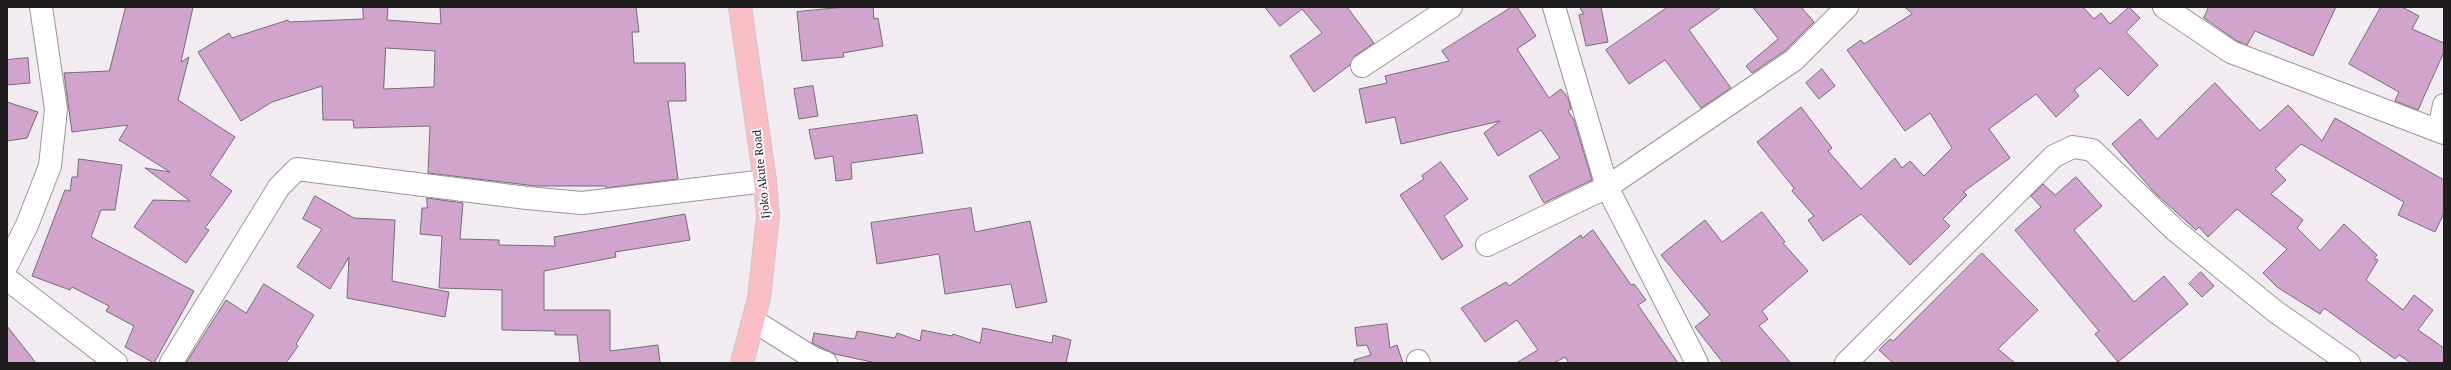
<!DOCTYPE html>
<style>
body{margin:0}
#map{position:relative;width:2451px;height:370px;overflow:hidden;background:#f2ebf1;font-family:"Noto Serif",serif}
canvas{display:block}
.frame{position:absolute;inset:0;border:8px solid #201d1f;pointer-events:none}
</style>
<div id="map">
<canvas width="2451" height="370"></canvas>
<div class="frame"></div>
</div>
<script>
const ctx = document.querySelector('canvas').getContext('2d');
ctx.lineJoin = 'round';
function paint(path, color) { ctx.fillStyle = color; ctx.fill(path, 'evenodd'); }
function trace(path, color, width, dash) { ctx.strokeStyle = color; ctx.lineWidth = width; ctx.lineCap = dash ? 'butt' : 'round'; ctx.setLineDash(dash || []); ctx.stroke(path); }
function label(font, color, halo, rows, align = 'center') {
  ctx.font = font + ' "Noto Serif",serif'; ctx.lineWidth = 4; ctx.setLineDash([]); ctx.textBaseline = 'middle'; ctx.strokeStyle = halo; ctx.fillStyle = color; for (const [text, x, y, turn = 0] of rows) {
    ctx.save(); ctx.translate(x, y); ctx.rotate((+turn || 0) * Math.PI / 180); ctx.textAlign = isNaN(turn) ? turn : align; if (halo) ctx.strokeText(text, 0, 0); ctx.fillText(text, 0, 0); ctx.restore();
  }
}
const building = new Path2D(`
 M126,7H193L181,62L189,57L178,100L235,137L210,175L232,191L205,228L209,230L186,263L134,227L153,200L190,201L145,168L170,172L119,140L128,125L72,132L64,73L109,71Z
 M363,7H388L387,20L441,24L440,7H636L639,32H632L634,63H685L686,101H668L678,179L606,188V186H536L428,173L430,126L354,128L353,120H323L322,86L272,102L241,121L198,52L229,33L232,38L288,20L289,22L363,19ZM386,48L435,51L434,87L384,89Z
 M845,7H873L874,19L878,18L883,46L843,53L844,57L802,61L797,12Z
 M1265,7H1347L1374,43L1355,56L1350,65L1314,92L1290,56L1322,33L1302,9L1280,26Z
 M1512,7H1517L1536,36L1517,49L1549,98L1561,89L1568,98L1571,109L1568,111L1574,120L1592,180L1544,203L1529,176L1560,158L1541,130L1498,156L1484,133L1500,121L1401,144L1395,117L1366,123L1359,89L1387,83L1385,76L1449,61L1442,51Z
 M1580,7H1601L1608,42L1586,46L1579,15L1583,14Z
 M1668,7H1721L1689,30L1731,88L1701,108L1665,60L1629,84L1606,50Z
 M1753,7H1801L1814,22L1786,50L1752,73L1746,66L1778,39Z
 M1905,7H2083L2094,19L2101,13L2110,24L2129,7L2140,18L2126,32L2158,65L2128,96L2100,68L2074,90L2079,96L2056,117L2036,94L1989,129L2010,158L1963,192L1967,195L1943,219L1950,226L1910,265L1861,214L1823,241L1808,220L1814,216L1792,191L1794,188L1757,142L1801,107L1832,148L1828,151L1861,189L1895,158L1902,168L1910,161L1924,176L1952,148L1930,113L1905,131L1847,50L1861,40L1864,44L1912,14Z
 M2209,7H2336L2313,56L2255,31L2247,45L2237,41L2204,18Z
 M2381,7H2402L2419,16L2412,29L2444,43V52L2418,110L2395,101L2399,92L2349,64Z
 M28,58L30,83L7,85V60Z
 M1822,69L1835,86L1819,99L1806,83Z
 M2215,83L2260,131L2288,105L2322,141L2335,118L2444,180V213L2435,232L2398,215L2404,202L2301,144L2275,169L2286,180L2271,194L2303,220L2297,228L2320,251L2344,224L2377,255L2374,259L2378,260L2366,280L2403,310L2414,295L2433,310L2418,330L2444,348V363H2411L2399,355L2395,359L2324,308L2320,314L2277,287L2263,273L2287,249L2237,209L2208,237L2199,227L2196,230L2154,192L2112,144L2140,119L2157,139Z
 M813,86L818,116L799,119L794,89Z
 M7,102L38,112L27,138L7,141Z
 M917,115L923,153L851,163L852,179L836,181L833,156L815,159L809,130Z
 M79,159L122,165L115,210H101L91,237L194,291L154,363L125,347L134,326L106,311L109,306L72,287L70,290L32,276L65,190L70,191L72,177H77Z
 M1441,162L1468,199L1444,216L1463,246L1442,260L1400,195L1424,179L1422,176Z
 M2076,177L2102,206L2074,230L2134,302L2164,276L2188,304L2118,362L2095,334L2099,331L2015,230L2041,207L2031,196L2043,184L2055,195Z
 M315,196L354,218L395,220L392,281L449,292L445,317L347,298L349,257L330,289L297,267L322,229L303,219Z
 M427,198L463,203L460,239L499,240V245L555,246L554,237L685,214L690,240L615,252L616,257L544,271V310H610V351L658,345L660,363H580L577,335H555V331L502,330V290L439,288L442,236L420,234L422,208H427Z
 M971,208L975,232L1030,221L1047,302L1016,308L1011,284L945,294L939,254L877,264L871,223Z
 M1762,212L1785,242L1783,243L1808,271L1762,311L1768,319L1759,326L1791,363H1723L1695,327L1710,315L1661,255L1705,220L1722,242Z
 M1593,230L1631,285L1634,284L1646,300L1638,305L1678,363H1569L1565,357L1554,363H1516L1538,350L1517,320L1485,342L1461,308L1506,282L1509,286L1581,235L1582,238Z
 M1982,253L2038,310L1998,349L2015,363H1893L1879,350L1890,339L1893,341Z
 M2201,272L2214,286L2202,297L2189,284Z
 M264,284L314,315L296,344L298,346L286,363H186L226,300L246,313Z
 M1387,324L1390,348L1397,345L1403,363H1355L1354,360L1371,355L1367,345L1357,346L1355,328Z
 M7,326L36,363H7Z
 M983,328L1052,343L1053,335L1071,340L1066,363H876L835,354L812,343L814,333L855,339L857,331L895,338L897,333L920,341L922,330L952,336L953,334L980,343Z`);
paint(building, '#d0a4cc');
trace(building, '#746e73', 1);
const minor = new Path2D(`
 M1554,7L1607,187L1697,363
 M2164,7L2231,52L2444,133
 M1362,66L1451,7
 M2439,130L2444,105
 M1487,245L1607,187L1794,60L1847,7
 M7,265L27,225L50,166L56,109L41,7
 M7,279L116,363
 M754,321L813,358L826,363
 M1418,361L1419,363
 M171,363L279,187L297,169L527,198L582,203L765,181
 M1846,363L2054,156L2073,147L2092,150L2176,231L2276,312L2349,363`);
const major = new Path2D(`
 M740,7L765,181L768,216L759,298L742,363`);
trace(minor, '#9c959b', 24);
trace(major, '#c9c9c9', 24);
trace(minor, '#fff', 22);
trace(major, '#f9bfc5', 22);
label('11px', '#201d1f', '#fff8fe', [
 ["Ijoko Akute Road",762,174,-96]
]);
</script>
